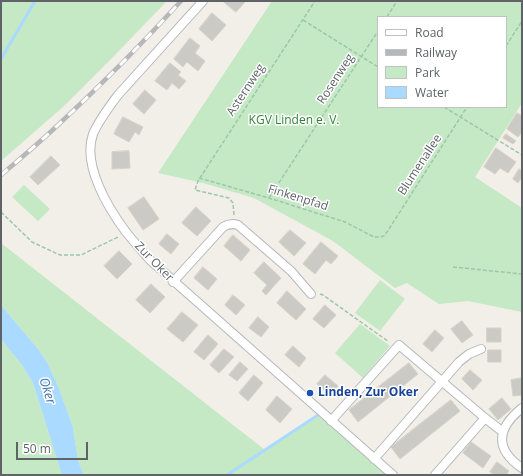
<!DOCTYPE html>
<style>
body{margin:0}
#map{position:relative;width:523px;height:476px;overflow:hidden;background:#f1efe8;font-family:"Open Sans",sans-serif}
canvas{display:block}
.frame{position:absolute;inset:0;border:2px solid #5f6368;pointer-events:none}
.legend{position:absolute;left:377px;top:16px;width:130px;height:92px;box-sizing:border-box;background:#fff;border:1px solid #bfc1c3;margin:0;padding:5px 7px;list-style:none;font-size:12px;color:#5f6368}
.legend li{display:flex;align-items:center;gap:8px;height:20px}
.legend b{width:20px;border:1px solid #bfc1c3}
.scale{position:absolute;left:16px;top:442px;width:72px;height:18px;box-sizing:border-box;border:2px solid #5f6368;border-top:0;padding-left:5px;font-size:12px;line-height:14px;white-space:nowrap;color:#5f6368;-webkit-text-stroke:3px #fff;paint-order:stroke}
</style>
<div id="map">
<canvas width="523" height="476"></canvas>
<div class="frame"></div>
<ul class="legend">
<li><b style="height:5px;background:#fff"></b>Road</li>
<li><b style="height:5px;background:#b6b7b8"></b>Railway</li>
<li><b style="height:11px;background:#c5e8c5"></b>Park</li>
<li><b style="height:11px;background:#aadaff"></b>Water</li>
</ul>
<div class="scale">50 m</div>
</div>
<script>
const ctx = document.querySelector('canvas').getContext('2d');
ctx.lineJoin = 'round';
function paint(path, color) { ctx.fillStyle = color; ctx.fill(path, 'evenodd'); }
function trace(path, color, width, dash) { ctx.strokeStyle = color; ctx.lineWidth = width; ctx.lineCap = dash ? 'butt' : 'round'; ctx.setLineDash(dash || []); ctx.stroke(path); }
function label(font, color, halo, rows, align = 'center') {
  ctx.font = font + ' "Open Sans",sans-serif'; ctx.lineWidth = 3; ctx.setLineDash([]); ctx.textBaseline = 'middle'; ctx.strokeStyle = halo; ctx.fillStyle = color; for (const [text, x, y, turn = 0] of rows) {
    ctx.save(); ctx.translate(x, y); ctx.rotate((+turn || 0) * Math.PI / 180); ctx.textAlign = isNaN(turn) ? turn : align; if (halo) ctx.strokeText(text, 0, 0); ctx.fillText(text, 0, 0); ctx.restore();
  }
}
paint(new Path2D(`
 M1,1H167L113,57L63,107L1,161Z
 M272,1H522V103L475,177L522,208V312L468,301L439,304L407,283L395,288L333,241L254,198L203,183L158,173ZM378,17H506V107H378Z
 M24,185L50,209L38,221L12,197Z
 M1,243L265,450L318,415L387,475H84L78,461L73,427L58,386L47,362L38,349L1,305Z
 M380,280L405,299L380,331L355,313Z
 M360,324L390,346L363,378L335,353Z
 M1,339L22,365L33,383L62,475H1Z`), '#c5e8c5');
paint(new Path2D(`
 M1,305L38,349L47,362L58,386L73,427L78,461L84,475H62L33,383L22,365L1,339Z`), '#aadaff');
trace(new Path2D(`
 M1,59L35,1
 M227,475L318,415`), '#aadaff', 3);
const building = new Path2D(`
 M223,1H246L236,12Z
 M212,13L226,25L212,41L199,29Z
 M190,38L200,46L195,53L205,61L198,71L187,62L183,67L174,59Z
 M170,63L181,72L178,75L186,81L179,89L172,83L167,90L155,81Z
 M145,90L156,100L144,114L133,104Z
 M517,113L522,116V132L518,137L507,129Z
 M123,117L143,127L139,135L135,132L129,142L114,134Z
 M506,134L516,141L513,144L503,138Z
 M496,148L516,162L508,173L500,168L495,174L484,167Z
 M129,151L130,168L112,169V152Z
 M51,156L60,165L38,185L30,177Z
 M519,169L522,171V177L518,183L513,179Z
 M144,197L159,219L143,230L128,208Z
 M196,207L211,221L197,236L182,223Z
 M290,230L306,243L294,256L279,242Z
 M167,234L179,244L171,254L159,244Z
 M233,235L250,250L241,261L224,246Z
 M321,242L338,256L331,264L326,260L315,274L303,264Z
 M119,251L132,264L117,279L104,266Z
 M264,262L281,278L266,295L262,291L267,285L254,273Z
 M203,267L217,279L208,290L194,278Z
 M151,284L165,297L150,313L136,300Z
 M287,291L306,309L296,320L277,303Z
 M233,295L245,305L236,315L225,305Z
 M325,305L336,315L324,328L313,319Z
 M182,312L198,325L183,342L167,329Z
 M258,317L269,327L261,337L249,328Z
 M462,321L473,335L462,343L451,329Z
 M487,328H501V342H487Z
 M435,330L444,338L432,352L423,344Z
 M208,335L218,344L204,360L194,352Z
 M293,346L306,358L299,367L285,355Z
 M224,349L234,357L219,373L210,365Z
 M488,350H501V362H488Z
 M240,362L248,369L237,381L229,375Z
 M409,363L418,374L358,422L349,410Z
 M470,370L482,380L473,390L462,379Z
 M254,375L263,383L248,401L239,393Z
 M325,375L338,386L330,395L317,384Z
 M522,378V395L513,396L511,380Z
 M277,396L292,409L280,423L266,410Z
 M502,398L511,409L498,420L489,409Z
 M451,400L460,411L400,459L391,447Z
 M471,442L491,456L483,468L463,453Z
 M497,462L509,471L506,475H494L490,472Z`);
paint(building, '#cccac5');
trace(building, '#d6d1c6', 1);
const street = new Path2D(`
 M203,1L118,95C109,107 99,120 93,134C82,165 108,208 126,232C134,242 142,251 150,260L393,475
 M173,282L223,227C228,224 232,223 238,225L291,271L311,294
 M522,408C497,428 494,449 522,468
 M331,421L399,345L485,418L503,432
 M374,459L459,362L469,354L481,349
 M435,475L485,418`);
trace(street, '#b5b8bc', 10);
trace(new Path2D(`
 M1,2L2,1
 M387,17L397,1
 M303,20L378,67
 M506,46L522,21
 M444,107L522,155
 M199,178L269,198L345,222L374,237H380L384,236L387,232L467,107
 M269,198L378,31
 M1,212L32,242L60,255H81L118,237
 M234,215L233,203L229,198L195,190L198,181L315,1
 M453,267L522,274
 M320,294L323,295L389,342`), '#9cc7a9', 1.5, [4, 2]);
trace(street, '#fff', 8);
const rail = new Path2D(`
 M1,175C20,159 40,142 58,125C101,85 142,44 181,1`);
trace(rail, '#b6b7b8', 4.5);
trace(rail, '#fff', 3, [9]);
for (const [x, y, r, color] of [
 [310,393,4,"#1a4fb4"]
]) { const dot = new Path2D(); dot.arc(x, y, r, 0, 2 * Math.PI); ctx.fillStyle = color; ctx.fill(dot); trace(dot, '#fff', 1.5); }
label('12px', '#5f6368', '#fff', [
 ["Rosenweg",336,79,-57],
 ["Asternweg",246,90,-57],
 ["Blumenallee",420,165,-57],
 ["Finkenpfad",298,198,17],
 ["Zur Oker",154,262,46]
]);
label('12px', '#348238', '#fff', [
 ["KGV Linden e. V.",294,121]
]);
label('bold 12px', '#164399', '#fff', [
 ["Linden, Zur Oker",318,393]
], 'left');
label('italic 13px', '#4174aa', '#fff', [
 ["Oker",47,391,72]
]);
</script>
